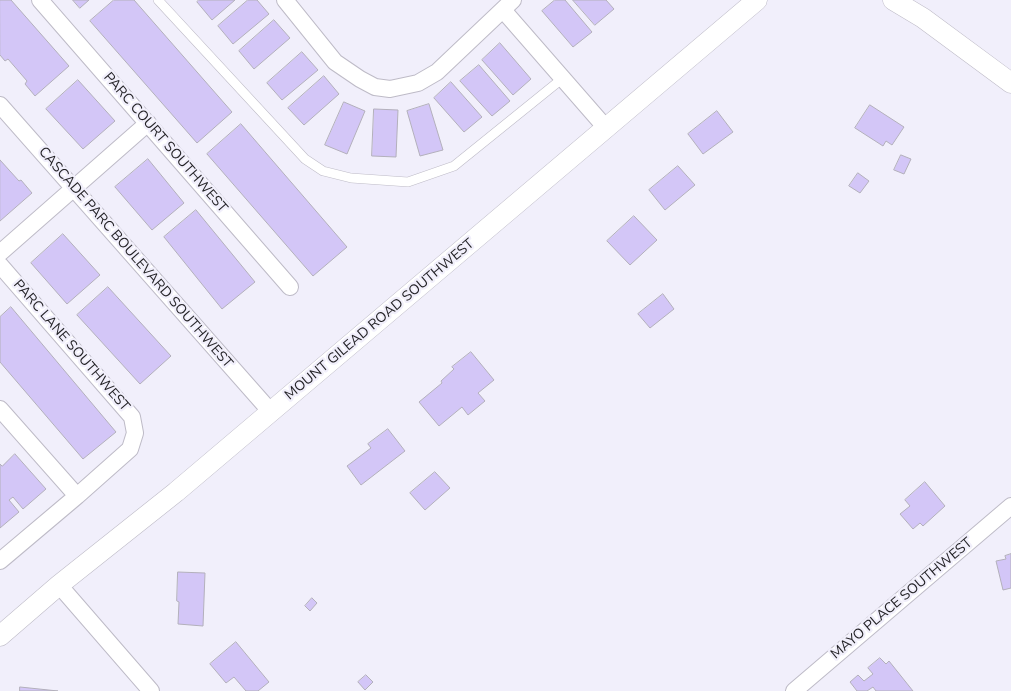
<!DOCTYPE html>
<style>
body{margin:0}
canvas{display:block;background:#f1effb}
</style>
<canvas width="1011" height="691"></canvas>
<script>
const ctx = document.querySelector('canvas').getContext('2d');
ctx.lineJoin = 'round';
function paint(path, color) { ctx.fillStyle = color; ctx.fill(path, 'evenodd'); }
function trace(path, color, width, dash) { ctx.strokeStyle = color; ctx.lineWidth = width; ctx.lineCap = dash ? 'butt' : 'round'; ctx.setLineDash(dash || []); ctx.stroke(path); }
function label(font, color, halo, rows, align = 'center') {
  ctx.font = font + ' "Nunito Sans",sans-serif'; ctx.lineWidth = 4.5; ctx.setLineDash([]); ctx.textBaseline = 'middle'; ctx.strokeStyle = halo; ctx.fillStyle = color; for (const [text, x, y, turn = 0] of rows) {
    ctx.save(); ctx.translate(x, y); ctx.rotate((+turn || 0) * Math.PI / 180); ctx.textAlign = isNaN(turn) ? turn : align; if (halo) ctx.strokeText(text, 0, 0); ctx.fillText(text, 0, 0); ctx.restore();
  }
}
const building = new Path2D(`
 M0,0H11L69,66L35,96L25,84L27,81L8,59L5,61L0,55Z
 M73,0H89L80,8Z
 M114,0H134L232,112L197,143L90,21Z
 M199,0H235L212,20L197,2Z
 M248,0H257L269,14L233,44L218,26Z
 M555,0H565L592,32L573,47L542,11Z
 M573,0H606L614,9L595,25Z
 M274,20L290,38L254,69L239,51Z
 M500,43L531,79L513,95L482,60Z
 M302,52L318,70L282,100L267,83Z
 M479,65L510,101L492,116L460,81Z
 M324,76L339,94L304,125L288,108Z
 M78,80L115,121L83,149L46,109Z
 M451,82L482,117L464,132L434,98Z
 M344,102L365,111L347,154L325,145Z
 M429,104L443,150L420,156L407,111Z
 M870,105L904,127L892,145L886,141L883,146L855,128Z
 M374,109L398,110L396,157L372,156Z
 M717,111L733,132L703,154L688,134Z
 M241,124L347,247L313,276L207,154Z
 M901,155L911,159L904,174L894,170Z
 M148,159L184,203L152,230L115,187Z
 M0,160L19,181L21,180L32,193L0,221Z
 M678,166L695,185L665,210L649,190Z
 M858,173L869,181L860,193L849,186Z
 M196,210L255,282L222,309L164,237Z
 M634,216L657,240L630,265L607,241Z
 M63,234L100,275L67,304L31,263Z
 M108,287L171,356L140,384L77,315Z
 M663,294L674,309L650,328L638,314Z
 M11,307L116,432L83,459L0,362V317Z
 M471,352L494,380L478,393L485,401L468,415L462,407L439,426L419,402L442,383L441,381L454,369L452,367Z
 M388,429L405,451L361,485L347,466L371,448L368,444Z
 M15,454L46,489L23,509L13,497L9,500L19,512L0,528V464L2,466Z
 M435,472L450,488L425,510L410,493Z
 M925,482L945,506L923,526L920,523L913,529L900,514L910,506L905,500Z
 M1011,554V588L1003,590L996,561L1006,559L1005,556Z
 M178,572L205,573L203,626L178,624L179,602L177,601Z
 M312,598L317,603L310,611L305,606Z
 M236,642L269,682L258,691H246L234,677L226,683L210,664Z
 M880,658L886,664L889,661L913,691H876L873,687L867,691H857L850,682L858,675L864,681L873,674L868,668Z
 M366,675L373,682L365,690L358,682Z
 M20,687L58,691H20Z`);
paint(building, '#d3c6f7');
trace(building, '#b3b0bb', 1);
const service = new Path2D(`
 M158,0L305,159L323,171L351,178L408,182L454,166L563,78`);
const minor = new Path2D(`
 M40,0L290,287
 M285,0L335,62L360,79L375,87L390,89L418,83L437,72L513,0
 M503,10L606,128
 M0,105L271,412
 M0,253L148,123
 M0,265L132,417L135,433L130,449L77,496L0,561
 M0,409L77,496
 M59,585L151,691
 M794,691L1011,506`);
const tertiary = new Path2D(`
 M893,0L923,18L1011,83
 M0,636L59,585L176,492L757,0`);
trace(service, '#bebbc7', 10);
trace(minor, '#bebbc7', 18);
trace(tertiary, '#bebbc7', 21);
trace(service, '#fff', 9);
trace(minor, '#fff', 16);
trace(tertiary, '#fff', 20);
label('14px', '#201f23', '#f1effb', [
 ["PARC COURT SOUTHWEST",165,143,49],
 ["CASCADE PARC BOULEVARD SOUTHWEST",135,258,49],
 ["MOUNT GILEAD ROAD SOUTHWEST",380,320,-40],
 ["PARC LANE SOUTHWEST",71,346,49],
 ["MAYO PLACE SOUTHWEST",902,599,-40]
]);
</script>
